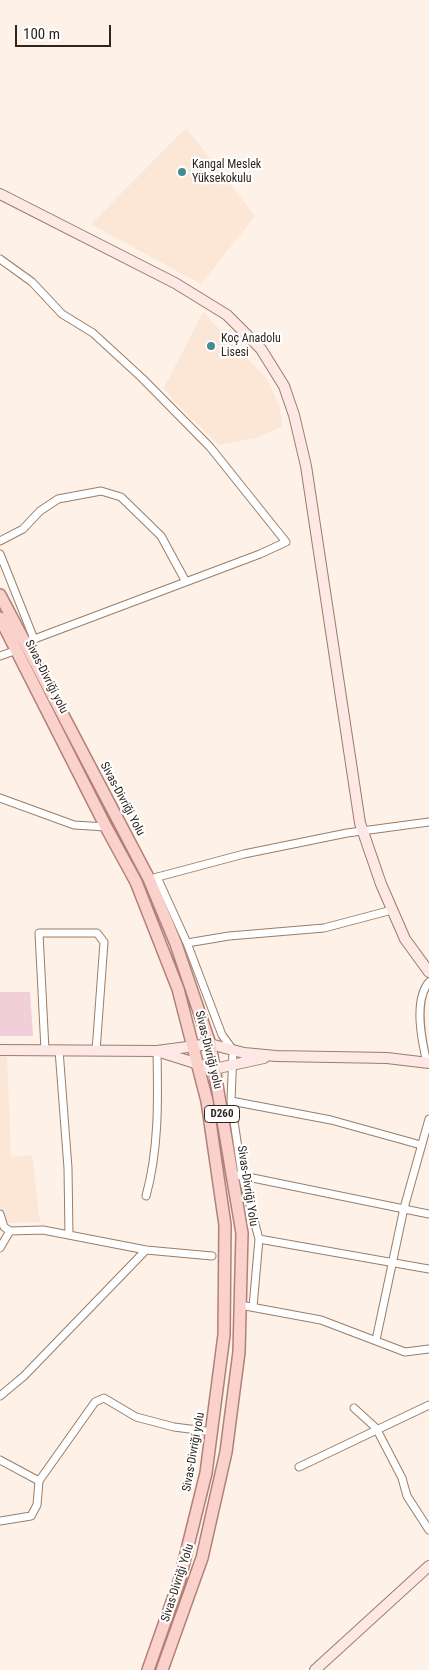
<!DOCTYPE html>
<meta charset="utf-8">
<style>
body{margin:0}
#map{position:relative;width:429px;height:1670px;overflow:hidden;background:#fdf1e8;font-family:"Roboto Condensed",sans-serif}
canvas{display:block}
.scale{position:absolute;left:15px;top:25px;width:96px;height:22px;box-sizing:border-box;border:2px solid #30251d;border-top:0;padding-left:6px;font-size:15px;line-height:18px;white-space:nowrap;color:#30251d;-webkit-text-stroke:4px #fff;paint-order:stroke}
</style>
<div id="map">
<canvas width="429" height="1670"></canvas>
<div class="scale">100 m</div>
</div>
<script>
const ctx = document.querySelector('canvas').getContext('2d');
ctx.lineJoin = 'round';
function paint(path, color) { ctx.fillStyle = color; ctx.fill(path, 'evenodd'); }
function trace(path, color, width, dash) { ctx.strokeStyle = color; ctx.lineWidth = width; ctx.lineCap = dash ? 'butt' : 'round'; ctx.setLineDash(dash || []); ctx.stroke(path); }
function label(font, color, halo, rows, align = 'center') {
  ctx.font = font + ' "Roboto Condensed",sans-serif'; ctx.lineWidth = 4.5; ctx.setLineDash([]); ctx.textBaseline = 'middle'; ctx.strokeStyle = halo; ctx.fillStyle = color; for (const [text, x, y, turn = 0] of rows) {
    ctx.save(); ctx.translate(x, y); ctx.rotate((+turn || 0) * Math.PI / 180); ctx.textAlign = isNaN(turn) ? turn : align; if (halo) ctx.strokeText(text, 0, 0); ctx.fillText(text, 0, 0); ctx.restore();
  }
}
paint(new Path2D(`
 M186,128L255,216L201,284L91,224Z
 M203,312L267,379L279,406L283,426L256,438L219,445L177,404L164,388Z
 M0,1053H7L11,1157L32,1155L40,1222L4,1223L0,1208Z`), '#fce6d6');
paint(new Path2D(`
 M0,992H30L33,1036H0Z`), '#f1cfd8');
const street = new Path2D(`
 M0,259L32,282L62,314L93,333L142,378L210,447L286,542L260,554L29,641L33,647
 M0,541L23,529L40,511L58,499L101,491L121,497L161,536L186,582
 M0,554L34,639
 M0,656L17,650
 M0,798L74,825L106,827
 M157,877L187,943L222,1035L233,1050L231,1101L242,1175L259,1239L253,1307
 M154,878L244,854L347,833L429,822
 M187,943L229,936L324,928L392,910
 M45,1050L39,933H97L104,942L96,1051
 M59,1050L68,1168L69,1235
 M427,1063C422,1042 413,1001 429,982
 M231,1101L331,1120L421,1145
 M238,1175L429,1214
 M146,1196C159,1149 158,1100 157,1051
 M0,1214L4,1227L10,1231L43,1230L146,1250L212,1256
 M259,1239L429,1269
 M0,1248L10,1231
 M240,1305L321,1320L405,1352L429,1349
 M376,1340L404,1208L429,1119
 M0,1396L24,1376L146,1250
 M354,1408L376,1428L402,1478L407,1496L429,1530
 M0,1460L39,1481
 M299,1467L429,1405
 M0,1521L31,1516L37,1505L39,1481L95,1402L104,1398L136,1417L174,1427L213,1432`);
const secondary = new Path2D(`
 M0,194L175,283L227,315L261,349L284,386L294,415L306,466L360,823L381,884L405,939L429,972
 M0,1050L157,1051L210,1044L244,1053L276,1056L387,1058L429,1063
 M160,1052L214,1069L264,1058
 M315,1670L429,1566`);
const primary = new Path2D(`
 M0,595L149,879L176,944L210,1044L242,1233L239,1352L226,1452L202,1558L162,1670
 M0,618L106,827L136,882L178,989L207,1101L225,1225L224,1335L206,1473L179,1582L148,1670`);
trace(street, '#997e69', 9);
trace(secondary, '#997e69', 12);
trace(primary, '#b18177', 14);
trace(street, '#fff', 7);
trace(secondary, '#fde8e5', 10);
trace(primary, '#fad1cb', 11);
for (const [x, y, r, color] of [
 [182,172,5,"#458c92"],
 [211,346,5,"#458c92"]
]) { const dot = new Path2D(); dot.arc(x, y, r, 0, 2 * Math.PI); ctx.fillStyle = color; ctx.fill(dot); trace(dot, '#fff', 2); }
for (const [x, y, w] of [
 [222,1114,35]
]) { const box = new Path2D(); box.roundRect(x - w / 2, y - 8.5, w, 17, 4); ctx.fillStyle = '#fff'; ctx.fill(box); trace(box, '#30251d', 1); }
label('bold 11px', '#30251d', null, [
 ["D260",222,1114]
]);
label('12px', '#30251d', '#fff', [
 ["Kangal Meslek",192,165],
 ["Yüksekokulu",192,179],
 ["Koç Anadolu",221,339],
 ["Lisesi",221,353]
], 'left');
label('12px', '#30251d', '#fff', [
 ["Sivas-Divriği yolu",46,677,63],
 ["Sivas-Divriği Yolu",122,799,62],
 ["Sivas-Divriği yolu",208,1050,76],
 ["Sivas-Divriği Yolu",247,1186,81],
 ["Sivas-Divriği yolu",194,1452,-80],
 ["Sivas-Divriği Yolu",178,1583,-72]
]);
</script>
